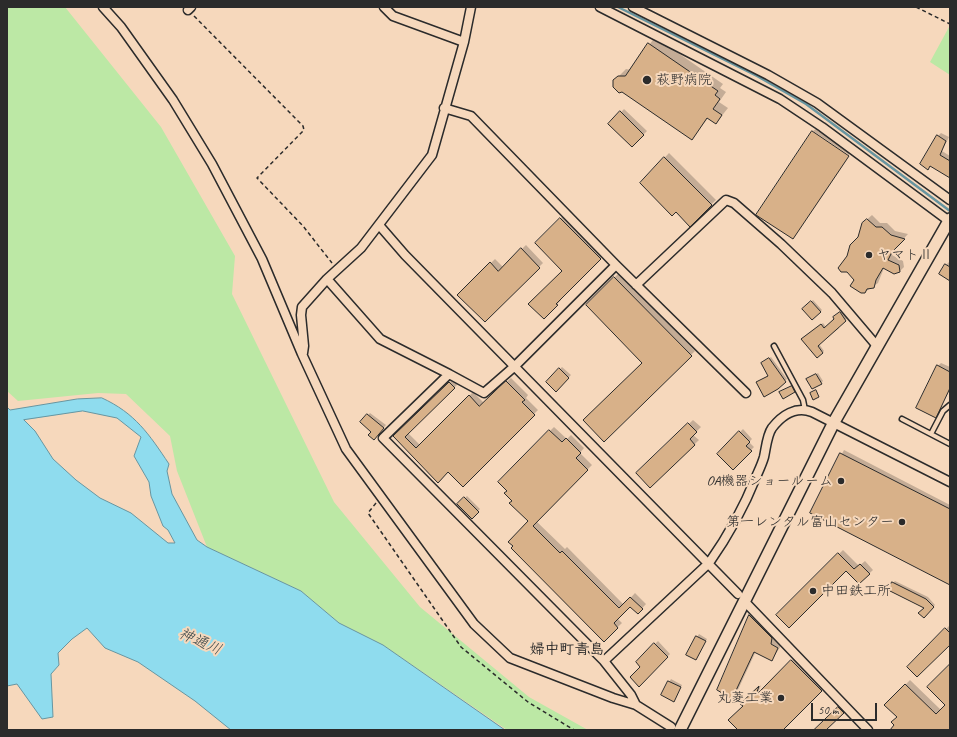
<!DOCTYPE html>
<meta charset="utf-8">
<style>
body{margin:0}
#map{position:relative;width:957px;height:737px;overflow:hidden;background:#f6d8bc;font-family:Caveat,sans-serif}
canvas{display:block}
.frame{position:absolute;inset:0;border:8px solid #2b2b2b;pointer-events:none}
.scale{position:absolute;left:811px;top:703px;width:66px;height:18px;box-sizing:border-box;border:2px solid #2b2b2b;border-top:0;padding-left:5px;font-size:12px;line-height:14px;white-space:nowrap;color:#2b2b2b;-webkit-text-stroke:3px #f6d8bc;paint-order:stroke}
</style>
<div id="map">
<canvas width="957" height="737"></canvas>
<div class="frame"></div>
<div class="scale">50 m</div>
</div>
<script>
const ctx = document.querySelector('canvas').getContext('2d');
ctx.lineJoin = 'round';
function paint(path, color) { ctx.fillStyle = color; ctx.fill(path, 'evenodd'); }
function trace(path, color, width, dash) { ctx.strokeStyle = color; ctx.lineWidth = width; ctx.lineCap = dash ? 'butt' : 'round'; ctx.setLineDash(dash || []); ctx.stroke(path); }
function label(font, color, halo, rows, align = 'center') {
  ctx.font = font + ' Caveat,"Klee One",sans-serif'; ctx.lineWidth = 4; ctx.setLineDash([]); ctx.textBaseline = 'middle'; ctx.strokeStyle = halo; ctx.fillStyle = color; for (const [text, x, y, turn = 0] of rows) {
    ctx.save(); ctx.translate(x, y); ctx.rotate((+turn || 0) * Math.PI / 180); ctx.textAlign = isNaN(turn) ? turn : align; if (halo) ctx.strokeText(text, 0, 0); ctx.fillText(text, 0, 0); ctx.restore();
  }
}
paint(new Path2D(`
 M7,7H65L161,127L235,256L232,294L334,502L420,607L529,697L588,730H507L383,645L339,623L301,591L207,547L177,471L170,436L126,394L98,393L18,401L7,391Z
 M949,27H950V75L930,62Z`), '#bce8a5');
const water = new Path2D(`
 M102,398C135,413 149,434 169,464L167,471L172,494L197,540L207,547L301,591L339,623L383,645L505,730H231L195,701L138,662L105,648L87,628L72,639L58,653L59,665L51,674L53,717L42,719L17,684L7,686V407L10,410L77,399ZM83,411L117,418L141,437L134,456L149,482L151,496L163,526L168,530L175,543H168L131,513L100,498L76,480L53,459L35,431L24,420Z`);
paint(water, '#8fdcee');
trace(water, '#6795a0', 1);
paint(new Path2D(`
 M655,37L723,84L720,88L726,92L719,102L728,108L716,123L708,118L692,139L614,81L626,69L631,70Z
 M624,109L647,131L632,146L610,124Z
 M817,128L852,151L849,155L813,131Z
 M812,133L848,157L793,238Z
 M941,133L949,137L942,151L950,156V177L931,165L928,168L938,136Z
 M669,153L716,200L690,225L676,211L641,183Z
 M565,214L605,254L560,299L561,300L544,318L563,270L536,243Z
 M872,215L880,223H887L895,231L908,234L896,247L892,255L903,261L904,267L900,271L884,268L878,283L865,292L855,280L848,257L859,237L863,223Z
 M526,245L543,263L485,321L459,295L495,259L503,267Z
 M949,262L950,263V279L946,265Z
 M619,273L695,351L604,440L643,363L587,305Z
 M813,300L822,310L820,312L804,309Z
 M842,311L848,318L837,326L839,328L837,330L819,344L824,351L823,352L804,337L823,323L826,327Z
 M771,357L787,379L777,388L759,381L769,375L764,362Z
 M941,363L950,367V390L935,416L938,366Z
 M562,367L571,375L556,391L547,382Z
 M818,373L823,381L821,383L808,379Z
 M454,378L459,383L408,433L420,445L473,392L484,403L511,378L528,395L526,398L538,410L463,485L448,471L394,436Z
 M370,413L386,425L374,439L372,432L361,422Z
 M693,420L701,427L693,435L699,440L650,487L637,473Z
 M554,427L567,439L571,435L584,448L580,453L592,465L536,521L565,549L567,547L624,605L635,593L646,604L638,613L630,605L617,618L622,623L604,640L529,521L508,491L499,482Z
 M743,429L752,439L749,442L754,447L733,469L718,454Z
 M844,450L950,505V584L811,513Z
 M467,496L480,509L472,517L459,504Z
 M843,550L859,566L865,561L873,570L859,583L846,569L777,615Z
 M895,581L928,597L935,605L924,617L925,608L893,583Z
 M754,611L776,634L774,639L782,644L772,660L756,651L736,694L732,698L718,689L750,615Z
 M949,626L950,644L908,667Z
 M699,634L707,639L697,657L687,654Z
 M658,641L670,654L639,685L642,667L637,662Z
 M796,656L826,686L782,730H740L744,706L742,704L761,685L758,693Z
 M950,665V730H891L896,725L898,717L886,705L910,680L941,710L946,705Z
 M671,679L682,685L674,701L662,695Z
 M842,705L846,709L824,730H815Z`), '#0003');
trace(new Path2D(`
 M618,7L757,76L806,104L950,211`), '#6795a0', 2.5);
const building = new Path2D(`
 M648,43L718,91L715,95L720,99L713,109L722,115L716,124L707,118L692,140L622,92L619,93L613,87V80L618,76H625Z
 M620,111L644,135L632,147L608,124Z
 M812,131L849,156L793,239L756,215Z
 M937,135L946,141L940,155L950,161V178L930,166L928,170L920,164Z
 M664,157L712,205L690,227L676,212L672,216L640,183Z
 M560,218L601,259L556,304L558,305L544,319L528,304L562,271L535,243Z
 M867,219L876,227H882L891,235L905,239L892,252L888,260L899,265L900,272L894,274L883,268L876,280L874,288L867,289L865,293H861L850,286L854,280L847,272H841L838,268L847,256L850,245L858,237L862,223Z
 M521,248L540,268L485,322L457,295L490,262L498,271Z
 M945,264L950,267V281L939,274Z
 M614,277L692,356L604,442L583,420L642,363L586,305Z
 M811,301L821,312L812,320L802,309Z
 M840,312L846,321L818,346L823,353L817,358L801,339L821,324L824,328L834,319L833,317Z
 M769,358L786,382L778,389L764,397L756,382L768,376L761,363Z
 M937,365L950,372V388L936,418L916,408Z
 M559,368L569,378L556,392L546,382Z
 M816,374L822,384L812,389L806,379Z
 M506,381L525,400L522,402L535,415L463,487L448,472L438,483L393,436L449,382L455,388L405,437L416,448L469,395L479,406Z
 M792,386L795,392L783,399L779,392Z
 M816,390L819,397L813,400L810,393Z
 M367,414L384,428L374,440L368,435L371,432L360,422Z
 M688,423L697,432L690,439L695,445L650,488L636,473Z
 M549,430L562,442L566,438L581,453L576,458L588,470L533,526L560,553L562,551L619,608L630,597L643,609L638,614L630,607L614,623L618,628L604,642L511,548L513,546L508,542L528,521L509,503L512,501L504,493L507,491L498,482Z
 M739,431L750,442L746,446L752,451L733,470L717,454Z
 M840,453L950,509V585L810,513Z
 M464,497L479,512L472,519L457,504Z
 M838,553L854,569L860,564L870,574L859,584L846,571L789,628L776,615Z
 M892,582L926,599L934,607L924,618L918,613L924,608L888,590Z
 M749,615L772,638L771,644L778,648L772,661L754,652L732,699L717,690Z
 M945,628L950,633V645L917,677L907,667Z
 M696,636L706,641L696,660L686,655Z
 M654,643L668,657L639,687L630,677L640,667L636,662Z
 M791,660L822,691L783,730H738L728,720L743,706L740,704L759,686L756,695Z
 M950,664V730H890L894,725L891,722L897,717L884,705L905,684L936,714L945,705L927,687Z
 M668,681L681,687L674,702L661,695Z
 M838,707L844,713L826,730H814Z`);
paint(building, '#d8b189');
trace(building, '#2b2b2b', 1);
const lane = new Path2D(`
 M774,346L803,400L805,410
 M902,419L950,444
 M931,434L943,411L950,405`);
const street = new Path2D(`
 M103,7L121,27L173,100L212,164L262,259L302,354L346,449L474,624L510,658L613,698L636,705L671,727
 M384,7L393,16L464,42
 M600,7L780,99L822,127L949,221
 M633,7L768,75L817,103L950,200
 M188,10L191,7
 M444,108L471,116L616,265L746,393
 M379,225L405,255L738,594
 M616,265L515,366L484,393L449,374L383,438L604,661L631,695L636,705
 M327,279L380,339L449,374
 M636,285L726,200L734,203L781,244L832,293L877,346
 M303,353L304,346L301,315L302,307L327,279L361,248L432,155L464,42L471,7
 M748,605L868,730
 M604,661L709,563C728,536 744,507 756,477C759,470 762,464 764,457C766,448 767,435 772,428C782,415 796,406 812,412L950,482`);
const secondary = new Path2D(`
 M680,730L834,422L950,219`);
trace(lane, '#2b2b2b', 7);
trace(street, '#2b2b2b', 11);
trace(secondary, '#2b2b2b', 14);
trace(new Path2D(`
 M916,7L950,24
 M194,16L303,126L304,130L257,178L303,226L332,263
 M376,503L368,513L461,647L528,702L574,730`), '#2b2b2b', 1.5, [4, 3]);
trace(lane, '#f6d8bc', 4);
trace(street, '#f6d8bc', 8);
trace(secondary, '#f6d8bc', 11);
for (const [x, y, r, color] of [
 [647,80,5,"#2b2b2b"],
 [869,255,4,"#2b2b2b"],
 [841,481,4,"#2b2b2b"],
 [902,522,4,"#2b2b2b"],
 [813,591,4,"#2b2b2b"],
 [781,698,4,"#2b2b2b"]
]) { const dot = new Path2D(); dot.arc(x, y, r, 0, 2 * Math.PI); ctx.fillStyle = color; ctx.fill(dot); trace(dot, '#f6d8bc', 1.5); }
label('14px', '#2b2b2b', '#f6d8bc', [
 ["萩野病院",656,80],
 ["ヤマトⅡ",877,255],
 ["OA機器ショールーム",833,481,"right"],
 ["第一レンタル富山センター",894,522,"right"],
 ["中田鉄工所",821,591],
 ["丸菱工業",773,698,"right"]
], 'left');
label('italic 15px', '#3a4648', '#f6d8bc', [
 ["神通川",200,642,24]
]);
label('bold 15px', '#2b2b2b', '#f6d8bc', [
 ["婦中町青島",567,650]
]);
</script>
